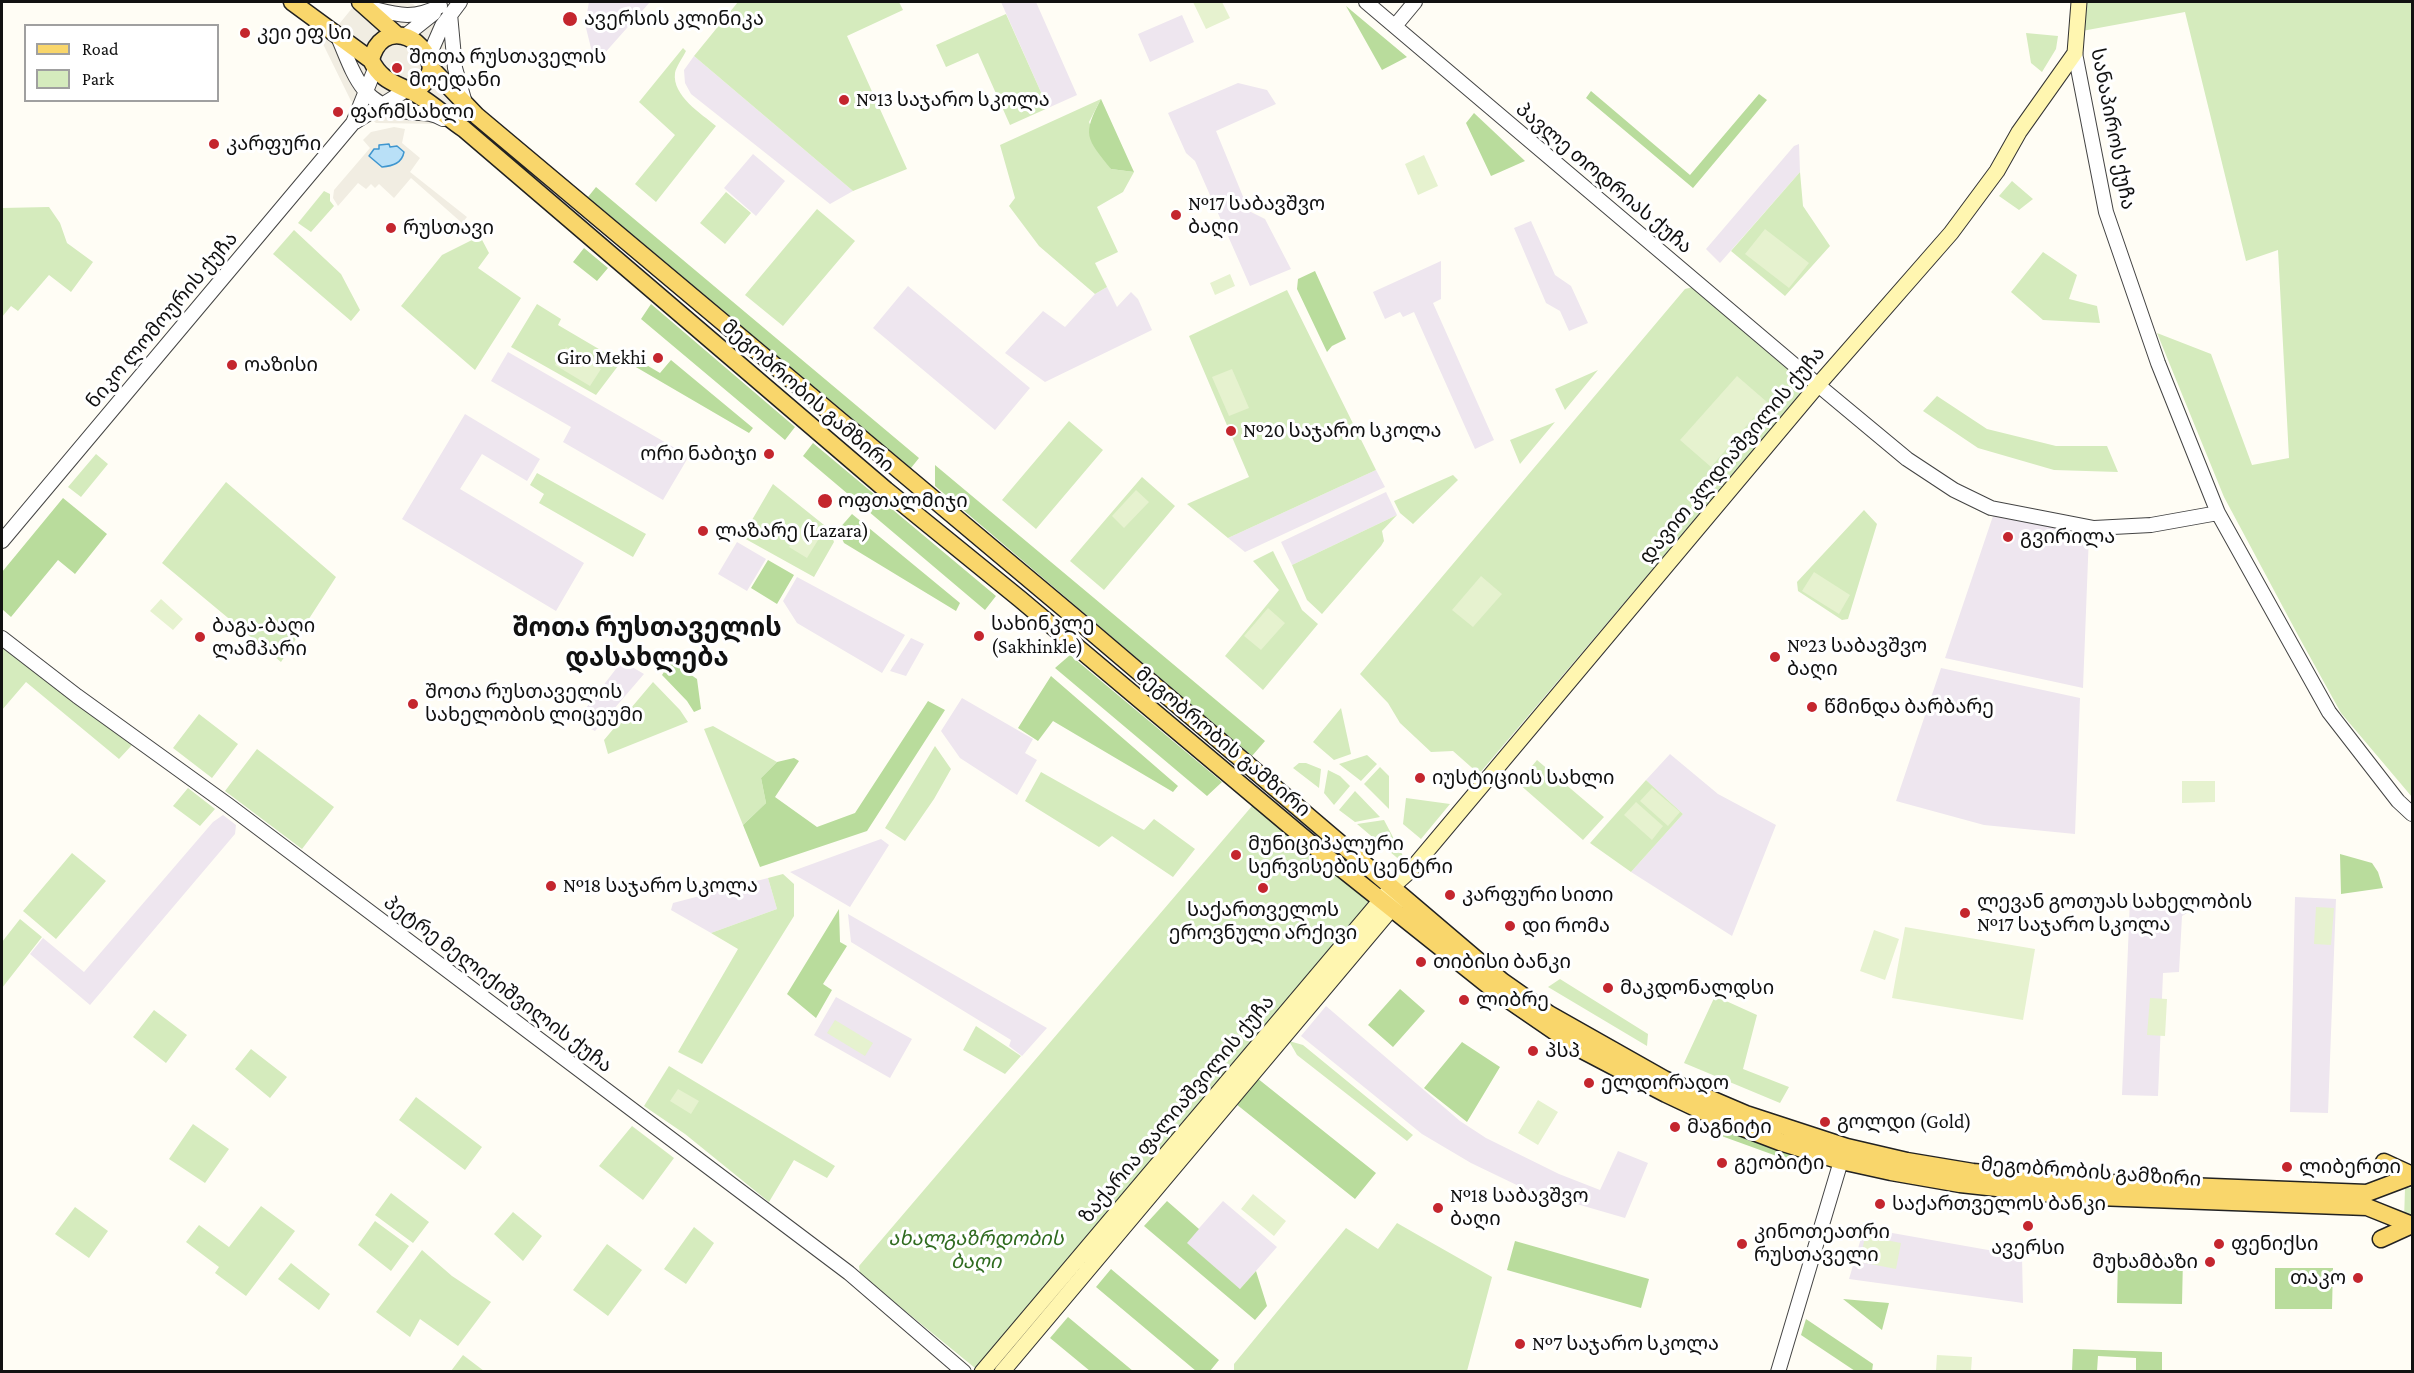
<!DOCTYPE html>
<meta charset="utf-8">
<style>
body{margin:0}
#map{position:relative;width:2414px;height:1373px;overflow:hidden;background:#fffdf5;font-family:"Crimson Pro",serif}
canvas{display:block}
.frame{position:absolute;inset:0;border:3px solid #111;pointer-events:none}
.legend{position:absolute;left:24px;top:24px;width:195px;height:78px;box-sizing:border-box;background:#fff;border:2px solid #a0a0a0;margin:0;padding:8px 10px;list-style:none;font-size:18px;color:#111}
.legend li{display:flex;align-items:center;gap:12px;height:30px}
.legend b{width:30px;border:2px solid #a0a0a0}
</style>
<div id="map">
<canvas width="2414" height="1373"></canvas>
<div class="frame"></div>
<ul class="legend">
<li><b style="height:8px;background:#f9d66b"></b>Road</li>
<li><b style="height:16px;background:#d5ebbd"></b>Park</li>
</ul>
</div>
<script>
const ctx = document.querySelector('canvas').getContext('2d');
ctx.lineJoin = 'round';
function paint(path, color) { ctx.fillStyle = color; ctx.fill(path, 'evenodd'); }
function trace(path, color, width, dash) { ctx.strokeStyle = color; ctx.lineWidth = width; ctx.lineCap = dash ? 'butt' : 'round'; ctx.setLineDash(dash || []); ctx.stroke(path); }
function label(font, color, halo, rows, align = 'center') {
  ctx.font = font + ' "Crimson Pro","Noto Sans Georgian",serif'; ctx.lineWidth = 6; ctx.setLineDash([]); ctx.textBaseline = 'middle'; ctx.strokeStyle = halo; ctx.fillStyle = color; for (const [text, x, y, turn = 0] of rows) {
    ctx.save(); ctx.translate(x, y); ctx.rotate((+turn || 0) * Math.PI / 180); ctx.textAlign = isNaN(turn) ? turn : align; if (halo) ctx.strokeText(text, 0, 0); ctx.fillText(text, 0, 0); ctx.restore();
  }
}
paint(new Path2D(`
 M589,2H650L595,64L585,24Z
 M1001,2H1036L1077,95L1048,108Z
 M1182,15L1194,42L1150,62L1138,34Z
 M694,56L853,191L830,204L691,94L685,83L684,70Z
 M1238,83L1267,90L1276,104L1216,131L1249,211L1265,219L1291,269L1250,286L1195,161L1186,153L1168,113Z
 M1799,144L1800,172L1720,263L1706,249L1794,146Z
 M753,154L785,181L756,216L724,188Z
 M1531,221L1555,275L1571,286L1588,323L1569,331L1560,311L1546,303L1514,228Z
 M1441,261V299L1433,303L1494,440L1475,449L1414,312L1403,317L1400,312L1385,319L1373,292Z
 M908,286L1030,388L995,430L873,328Z
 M1107,287L1117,307L1131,292L1138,299L1152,330L1045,382L1005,353L1043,311L1065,327L1095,294Z
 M508,352L689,456L663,500L563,442L571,427L491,381Z
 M465,414L540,459L527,481L482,454L460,489L584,563L556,611L402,519Z
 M1376,470L1385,487L1245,552L1228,538Z
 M1386,492L1397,515L1292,565L1281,542Z
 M1993,516L2089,534L2083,688L1945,658Z
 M737,542L766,559L747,591L718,574Z
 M797,577L905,635L882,673L797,623L783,601Z
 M911,638L924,644L906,676L890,671Z
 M622,661L644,674L595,731L576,721Z
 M1941,668L2080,698L2075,834L1984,825L1896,801Z
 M962,698L1033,739L1025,753L1037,760L1017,795L960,758L941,731Z
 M1670,754L1718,794L1776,825L1732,936L1631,872L1683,814L1646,780Z
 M223,815L236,825L235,834L90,1005L30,954L43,938L84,972L213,822Z
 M881,839L889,845L850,907L790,872Z
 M768,878L777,909L711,933L671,910L673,903Z
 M2295,897L2336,899L2328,1113L2290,1112Z
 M2130,898L2187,900V913L2182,916L2179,972L2163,973L2158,1096L2122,1095Z
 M848,914L1047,1028L1022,1056L1009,1046L1011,1040L851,942Z
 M836,997L912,1039L890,1078L814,1035Z
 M1326,1006L1460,1121L1486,1138L1559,1174L1600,1190L1618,1151L1648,1163L1625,1218L1525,1189L1471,1163L1422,1134L1301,1036Z
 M1223,1201L1277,1247L1240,1289L1186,1243Z
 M1864,1228L2022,1256L2023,1303L1849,1279Z`), '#eee6ef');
paint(new Path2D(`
 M738,2H899L903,10L847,36L907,169L853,191L694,56Z
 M2084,2H2412V797L2341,713L2299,637L2224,497L2157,333L2211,354L2252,465L2289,458L2278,250L2246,261L2185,12L2082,31Z
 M1006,14L1048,108L1010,125L978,53L946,67L936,45Z
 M2026,33L2058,36L2056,49L2042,72L2031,63Z
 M683,48L686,51C683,57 676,67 675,73C672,96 702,114 716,126L656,202L635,184L675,135L639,102Z
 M1101,99L1089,122L1111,169L1134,172L1123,192L1097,207L1118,252L1095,263L1107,287L1095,294L1039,246L1009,206L1015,198L1000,145Z
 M1800,172L1803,206L1830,246L1785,296L1731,251Z
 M2012,181L2033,199L2019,210L1999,196Z
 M324,191L330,194V201L334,206L311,232L298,223Z
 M726,192L751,213L725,244L700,223Z
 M49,207L60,223L67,243L93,262L71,292L49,275L18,311L11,306L2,317V208Z
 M817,209L855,241L783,326L745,295Z
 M294,230L341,274L360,310L351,321L273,254Z
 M480,236L489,253L478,268L521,298L475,370L401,306L442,255Z
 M2043,252L2077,275L2069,299L2097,306L2100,323L2043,320L2011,292Z
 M1697,286L1800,380L1801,394L1479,774L1453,751L1431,752L1400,723L1388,703L1360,674L1685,289Z
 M1287,290L1376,470L1228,538L1187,504L1249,477L1189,336Z
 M537,304L561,319L558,325L621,362L596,395L511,347Z
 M1598,370L1565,410L1555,389Z
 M1937,396L1987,429L2056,446H2107L2118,472L2054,470L1978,448L1923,411Z
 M1069,421L1103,450L1036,529L1002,500Z
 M1555,422L1520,464L1510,440Z
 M96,454L108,464L81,497L68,487Z
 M537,473L646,534L633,557L539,503L544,494L530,485Z
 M1453,475L1458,480L1413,524L1400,513L1394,501Z
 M1142,477L1175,506L1104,590L1070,561Z
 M226,482L336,577L281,662L162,563Z
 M773,484L829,529L834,542L814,577L742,537Z
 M1864,510L1877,524L1848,619L1842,620L1798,591L1797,582Z
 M1397,515L1382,531L1384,541L1381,546L1322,614L1307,600L1292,565Z
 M1273,551L1302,610L1318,624L1263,690L1225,656L1279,590L1253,561Z
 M2,647L132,745L119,759L26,682L2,710Z
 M653,682L680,710L688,722L608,754L604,740Z
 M1341,708L1351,754L1334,760L1313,742Z
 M199,714L238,744L212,778L173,748Z
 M713,726L777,762L761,778L766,803L743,825L704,729Z
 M935,746L951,769L934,799L905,841L885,828Z
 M257,749L334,807L302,849L225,791Z
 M1367,755L1377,764L1361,781L1339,764Z
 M1537,760L1604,817L1583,840L1518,783Z
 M1299,763H1306L1321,769L1319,788L1293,768Z
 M1380,767L1389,776V809L1364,784Z
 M1328,770L1340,776L1350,786L1334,805L1324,793Z
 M1041,772L1144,830L1154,819L1195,849L1173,877L1112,836L1099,847L1025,801Z
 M1646,780L1683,814L1631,872L1590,843Z
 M188,788L215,809L200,826L173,806Z
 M1355,791L1380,817L1355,822L1339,810Z
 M1406,798L1450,804L1421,839L1403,824Z
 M1252,806H1259L1372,905L981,1367L975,1368L860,1274L859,1266Z
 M1384,820L1403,856L1402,862L1357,824Z
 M72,853L106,881L56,939L23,911Z
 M783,874L794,884V916L702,1064L678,1052L738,949L711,933L777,909L768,878Z
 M20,919L42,937L2,988V942Z
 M1560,979L1648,1034L1647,1046L1548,987Z
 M1715,996L1757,1015L1743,1069L1789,1087L1780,1103L1684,1063Z
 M154,1010L187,1035L166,1063L133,1037Z
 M976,1026L1021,1056L1005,1074L963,1050Z
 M1289,1041L1303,1045L1413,1135L1407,1141L1297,1055Z
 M251,1049L287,1077L270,1098L235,1069Z
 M669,1066L835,1166L827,1178L794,1160L769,1202L685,1134L644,1106Z
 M416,1097L482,1147L465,1170L399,1120Z
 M193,1124L229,1149L205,1183L169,1159Z
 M632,1126L674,1158L643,1200L599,1166Z
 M2405,1188H2412V1221H2404Z
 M391,1193L429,1222L413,1243L375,1215Z
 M261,1206L295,1231L246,1296L215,1273L219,1267L186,1242L199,1225L229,1247Z
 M75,1207L108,1231L89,1258L55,1234Z
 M513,1212L542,1236L523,1261L494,1234Z
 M375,1221L409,1246L391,1271L358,1245Z
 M1397,1223L1492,1277L1467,1371H1234V1364L1346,1228L1378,1249Z
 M694,1227L714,1243L686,1284L664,1269Z
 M607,1244L642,1270L608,1316L573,1290Z
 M422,1250L452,1276L491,1302L458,1346L420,1319L410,1337L376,1312Z
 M291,1263L330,1294L319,1310L278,1279Z
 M463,1355L484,1371H451Z`), '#d5ebbd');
paint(new Path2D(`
 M1346,6L1407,57L1382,70Z
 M1591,91L1690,175L1759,94L1767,100L1693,188L1586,98Z
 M1101,99L1134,172L1111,169C1086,138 1082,135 1101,99Z
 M1474,113L1525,161L1491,176L1466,123Z
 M596,187L919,458L911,468L588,197Z
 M584,248L608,268L597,281L573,262Z
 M1315,271L1346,339L1332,346L1327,352L1297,289L1298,279Z
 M651,304L795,427L785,440L641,319Z
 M633,357L660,373L671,360L753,428L749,433L629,363Z
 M813,443L996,596L985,610L803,456Z
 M935,465L1265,741L1252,756L935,486Z
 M63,498L107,534L75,574L58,560L11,617L2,609V572Z
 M852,514L960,603L956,611L844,543L838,530Z
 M768,560L794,575L777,604L751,588Z
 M1070,655L1222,782L1207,796L1055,668Z
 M671,661L697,679L701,709L694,712L687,701L662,675Z
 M1051,676L1178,786L1173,792L1053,721L1038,741L1018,728Z
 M928,701L945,710L867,831L760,867L743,825L766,803L761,778L777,762L794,758L799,761L775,797L817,827L855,813Z
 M2340,854L2372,863L2378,872L2383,888L2341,894Z
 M839,909L840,942L847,946L823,984L832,990L816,1018L787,994Z
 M1400,989L1425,1011L1393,1047L1368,1025Z
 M1462,1042L1500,1067L1467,1122L1424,1088Z
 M1257,1078L1376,1173L1355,1199L1236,1104Z
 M1720,1122L1800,1151L1796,1163L1716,1134Z
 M1167,1201L1199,1229L1187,1243L1240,1289L1256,1271L1267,1306L1255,1320L1144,1226Z
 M1515,1241L1649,1279L1641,1308L1507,1270Z
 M2118,1257L2183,1258L2182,1304L2117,1303Z
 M2275,1268H2333L2332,1309H2275Z
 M1111,1269L1219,1360L1210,1371H1196L1096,1287Z
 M1843,1299L1889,1303L1882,1330Z
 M1068,1317L1133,1371H1090L1050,1338Z
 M1806,1319L1873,1364L1872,1371H1855L1801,1335Z
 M2073,1349L2162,1352V1371H2136V1358L2098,1356L2097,1371H2072Z`), '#b9dc9c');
paint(new Path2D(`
 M1193,2H1222L1230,18L1206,29Z
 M1424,155L1438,186L1418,195L1405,164Z
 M1765,229L1809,263L1789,288L1745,254Z
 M1230,274L1235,286L1215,295L1210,283Z
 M566,347L601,369L590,386L555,365Z
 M1232,369L1249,408L1229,416L1212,377Z
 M1737,376L1767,402L1711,467L1680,440Z
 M1136,490L1149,502L1124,528L1112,516Z
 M805,521L823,532L807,558L789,547Z
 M1814,572L1850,595L1839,614L1802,591Z
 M1481,576L1502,594L1473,627L1452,610Z
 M161,599L183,619L173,630L150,611Z
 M1268,608L1285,623L1261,650L1244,636Z
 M2182,781H2215V802L2182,803Z
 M1652,788L1680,812L1668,826L1640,801Z
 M1636,802L1663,826L1652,840L1624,815Z
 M2316,907L2334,908L2331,945L2314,944Z
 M1905,927L2035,949L2023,1020L1892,998Z
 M1874,930L1899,939L1885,980L1860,971Z
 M2150,998L2167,999L2165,1036L2147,1035Z
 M835,1020L873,1043L865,1056L827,1033Z
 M678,1089L699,1101L691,1114L670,1101Z
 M1538,1100L1558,1112L1538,1145L1518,1133Z
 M1253,1194L1286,1221L1274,1236L1241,1209Z
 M1865,1236L1901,1243L1896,1269L1860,1262Z
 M1937,1355L1972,1357L1971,1371H1936Z`), '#e6f2cf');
paint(new Path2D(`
 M357,2H404L413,4L454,42L465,92L447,118L440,124L376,123L351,101L323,44Z
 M394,127L405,129L402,143L420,158L410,172L467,217L462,223L411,178L394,198L379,184L375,188L371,184L366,189L358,183L338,206L333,198L334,190L370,148L363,140L371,132Z`), '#f1ede2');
const water = new Path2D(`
 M389,144L390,147L397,146L404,152C402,163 393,166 382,167L369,156L374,149H379V145Z`);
paint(water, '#b9e0f7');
trace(water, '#3f96cf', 1.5);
const tertiary = new Path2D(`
 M1366,2L1818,385L1907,459L1954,490L1991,508L2094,528L2151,525L2218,513
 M366,7C395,14 412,21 440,6
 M450,14L455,68L465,103
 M1395,26L1415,2
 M405,36L434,13
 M338,37C353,71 360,103 402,111C420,115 426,110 443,119
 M2075,53L2106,212L2158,363L2218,513L2329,712L2398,801L2412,814
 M428,58L442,26L460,2
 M355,122L406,90
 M2,541L353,123L375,69
 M2,638L77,696L228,805L849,1273L964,1372
 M1778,1372L1841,1161`);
const secondary = new Path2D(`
 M982,1372L1391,888L1411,870L1818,385L1951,233L1997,171L2019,132L2075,53L2079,2
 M1002,1372L1398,901`);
const primary = new Path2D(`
 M292,2L371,60C380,79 392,82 410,91C428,99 447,118 464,129L886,490L1020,599L1322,853L1494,990L1580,1049L1666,1094L1717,1118L1780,1142L1841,1161L1891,1172L1960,1184L2070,1196L2367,1207L2412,1225
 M360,2L397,35
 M371,60C381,19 425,34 431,68C428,81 423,88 410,91
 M431,68L477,116L1073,616L1502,981L1549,1014L1664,1079L1746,1114L1847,1147L1907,1161L1973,1172L2083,1182L2367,1193L2412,1176
 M2384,1162L2412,1175
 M2381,1239L2412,1225`);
trace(tertiary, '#444', 16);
trace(secondary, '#333', 17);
trace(primary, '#222', 19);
trace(tertiary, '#fff', 14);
trace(secondary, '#fff6b0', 15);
trace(primary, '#f9d66b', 16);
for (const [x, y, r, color] of [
 [570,19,8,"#c4262e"],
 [245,33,6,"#c4262e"],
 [397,68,6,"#c4262e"],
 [844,100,6,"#c4262e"],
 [338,112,6,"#c4262e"],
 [214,144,6,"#c4262e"],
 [1176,215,6,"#c4262e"],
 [391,228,6,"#c4262e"],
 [658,358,6,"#c4262e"],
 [232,365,6,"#c4262e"],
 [1231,431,6,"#c4262e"],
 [769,454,6,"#c4262e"],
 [825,501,8,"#c4262e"],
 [703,531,6,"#c4262e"],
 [2008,537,6,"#c4262e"],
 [979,636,6,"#c4262e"],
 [200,637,6,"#c4262e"],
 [1775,657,6,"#c4262e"],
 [413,704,6,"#c4262e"],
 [1812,707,6,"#c4262e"],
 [1420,778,6,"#c4262e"],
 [1236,855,6,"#c4262e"],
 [551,886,6,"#c4262e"],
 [1263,888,6,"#c4262e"],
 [1450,895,6,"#c4262e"],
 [1965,913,6,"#c4262e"],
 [1510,926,6,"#c4262e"],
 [1421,962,6,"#c4262e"],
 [1608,988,6,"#c4262e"],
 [1464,1000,6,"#c4262e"],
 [1533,1051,6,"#c4262e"],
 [1589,1083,6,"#c4262e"],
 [1825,1122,6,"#c4262e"],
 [1675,1127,6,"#c4262e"],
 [1722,1163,6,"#c4262e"],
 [2287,1167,6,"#c4262e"],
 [1880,1204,6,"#c4262e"],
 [1438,1208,6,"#c4262e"],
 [2028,1226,6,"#c4262e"],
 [1742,1244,6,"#c4262e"],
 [2219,1244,6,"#c4262e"],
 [2210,1262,6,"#c4262e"],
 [2358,1278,6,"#c4262e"],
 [1520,1344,6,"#c4262e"]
]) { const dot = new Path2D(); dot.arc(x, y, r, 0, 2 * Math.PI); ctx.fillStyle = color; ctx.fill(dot); trace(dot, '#fff', 2); }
label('20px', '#111', '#fff', [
 ["ავერსის კლინიკა",584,19],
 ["კეი ეფ სი",257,33],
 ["შოთა რუსთაველის",409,57],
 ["მოედანი",409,80],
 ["№13 საჯარო სკოლა",856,100],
 ["ფარმსახლი",350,112],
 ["კარფური",226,144],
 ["№17 საბავშვო",1188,204],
 ["ბაღი",1188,227],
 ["რუსთავი",403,228],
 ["Giro Mekhi",646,358,"right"],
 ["ოაზისი",244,365],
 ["№20 საჯარო სკოლა",1243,431],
 ["ორი ნაბიჯი",757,454,"right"],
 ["ოფთალმიჯი",838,501],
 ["ლაზარე (Lazara)",715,531],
 ["გვირილა",2020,537],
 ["სახინკლე",991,624],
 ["(Sakhinkle)",991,647],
 ["ბაგა-ბაღი",212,626],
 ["ლამპარი",212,649],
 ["№23 საბავშვო",1787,646],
 ["ბაღი",1787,669],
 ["შოთა რუსთაველის",425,692],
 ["სახელობის ლიცეუმი",425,715],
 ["წმინდა ბარბარე",1824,707],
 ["იუსტიციის სახლი",1432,778],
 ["მუნიციპალური",1248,844],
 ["სერვისების ცენტრი",1248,867],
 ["№18 საჯარო სკოლა",563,886],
 ["კარფური სითი",1462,895],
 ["ლევან გოთუას სახელობის",1977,902],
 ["№17 საჯარო სკოლა",1977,925],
 ["საქართველოს",1263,910,"center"],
 ["ეროვნული არქივი",1263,933,"center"],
 ["დი რომა",1522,926],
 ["თიბისი ბანკი",1433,962],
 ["მაკდონალდსი",1620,988],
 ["ლიბრე",1476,1000],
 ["პსპ",1545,1051],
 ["ელდორადო",1601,1083],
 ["გოლდი (Gold)",1837,1122],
 ["მაგნიტი",1687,1127],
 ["გეობიტი",1734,1163],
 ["ლიბერთი",2299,1167],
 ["№18 საბავშვო",1450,1196],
 ["ბაღი",1450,1219],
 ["საქართველოს ბანკი",1892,1204],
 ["კინოთეათრი",1754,1232],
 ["რუსთაველი",1754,1255],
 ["ფენიქსი",2231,1244],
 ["ავერსი",2028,1248,"center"],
 ["მუხამბაზი",2198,1262,"right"],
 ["თაკო",2346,1278,"right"],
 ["№7 საჯარო სკოლა",1532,1344]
], 'left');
label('20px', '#111', '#fff', [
 ["სანაპიროს ქუჩა",2113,129,79],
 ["პავლე თოდრიას ქუჩა",1604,178,40],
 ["ნიკო ლომოურის ქუჩა",162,320,-50],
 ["მეგობრობის გამზირი",808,396,41],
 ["დავით კლდიაშვილის ქუჩა",1732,455,-50],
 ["მეგობრობის გამზირი",1223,742,40],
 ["პეტრე მელიქიშვილის ქუჩა",498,984,37],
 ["ზაქარია ფალიაშვილის ქუჩა",1177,1109,-50],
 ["მეგობრობის გამზირი",2091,1172,4]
]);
label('italic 20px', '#2f6b1f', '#fff', [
 ["ახალგაზრდობის",976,1239],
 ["ბაღი",976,1262]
]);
label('bold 26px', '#111', '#fff', [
 ["შოთა რუსთაველის",647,628],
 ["დასახლება",647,658]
]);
</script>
